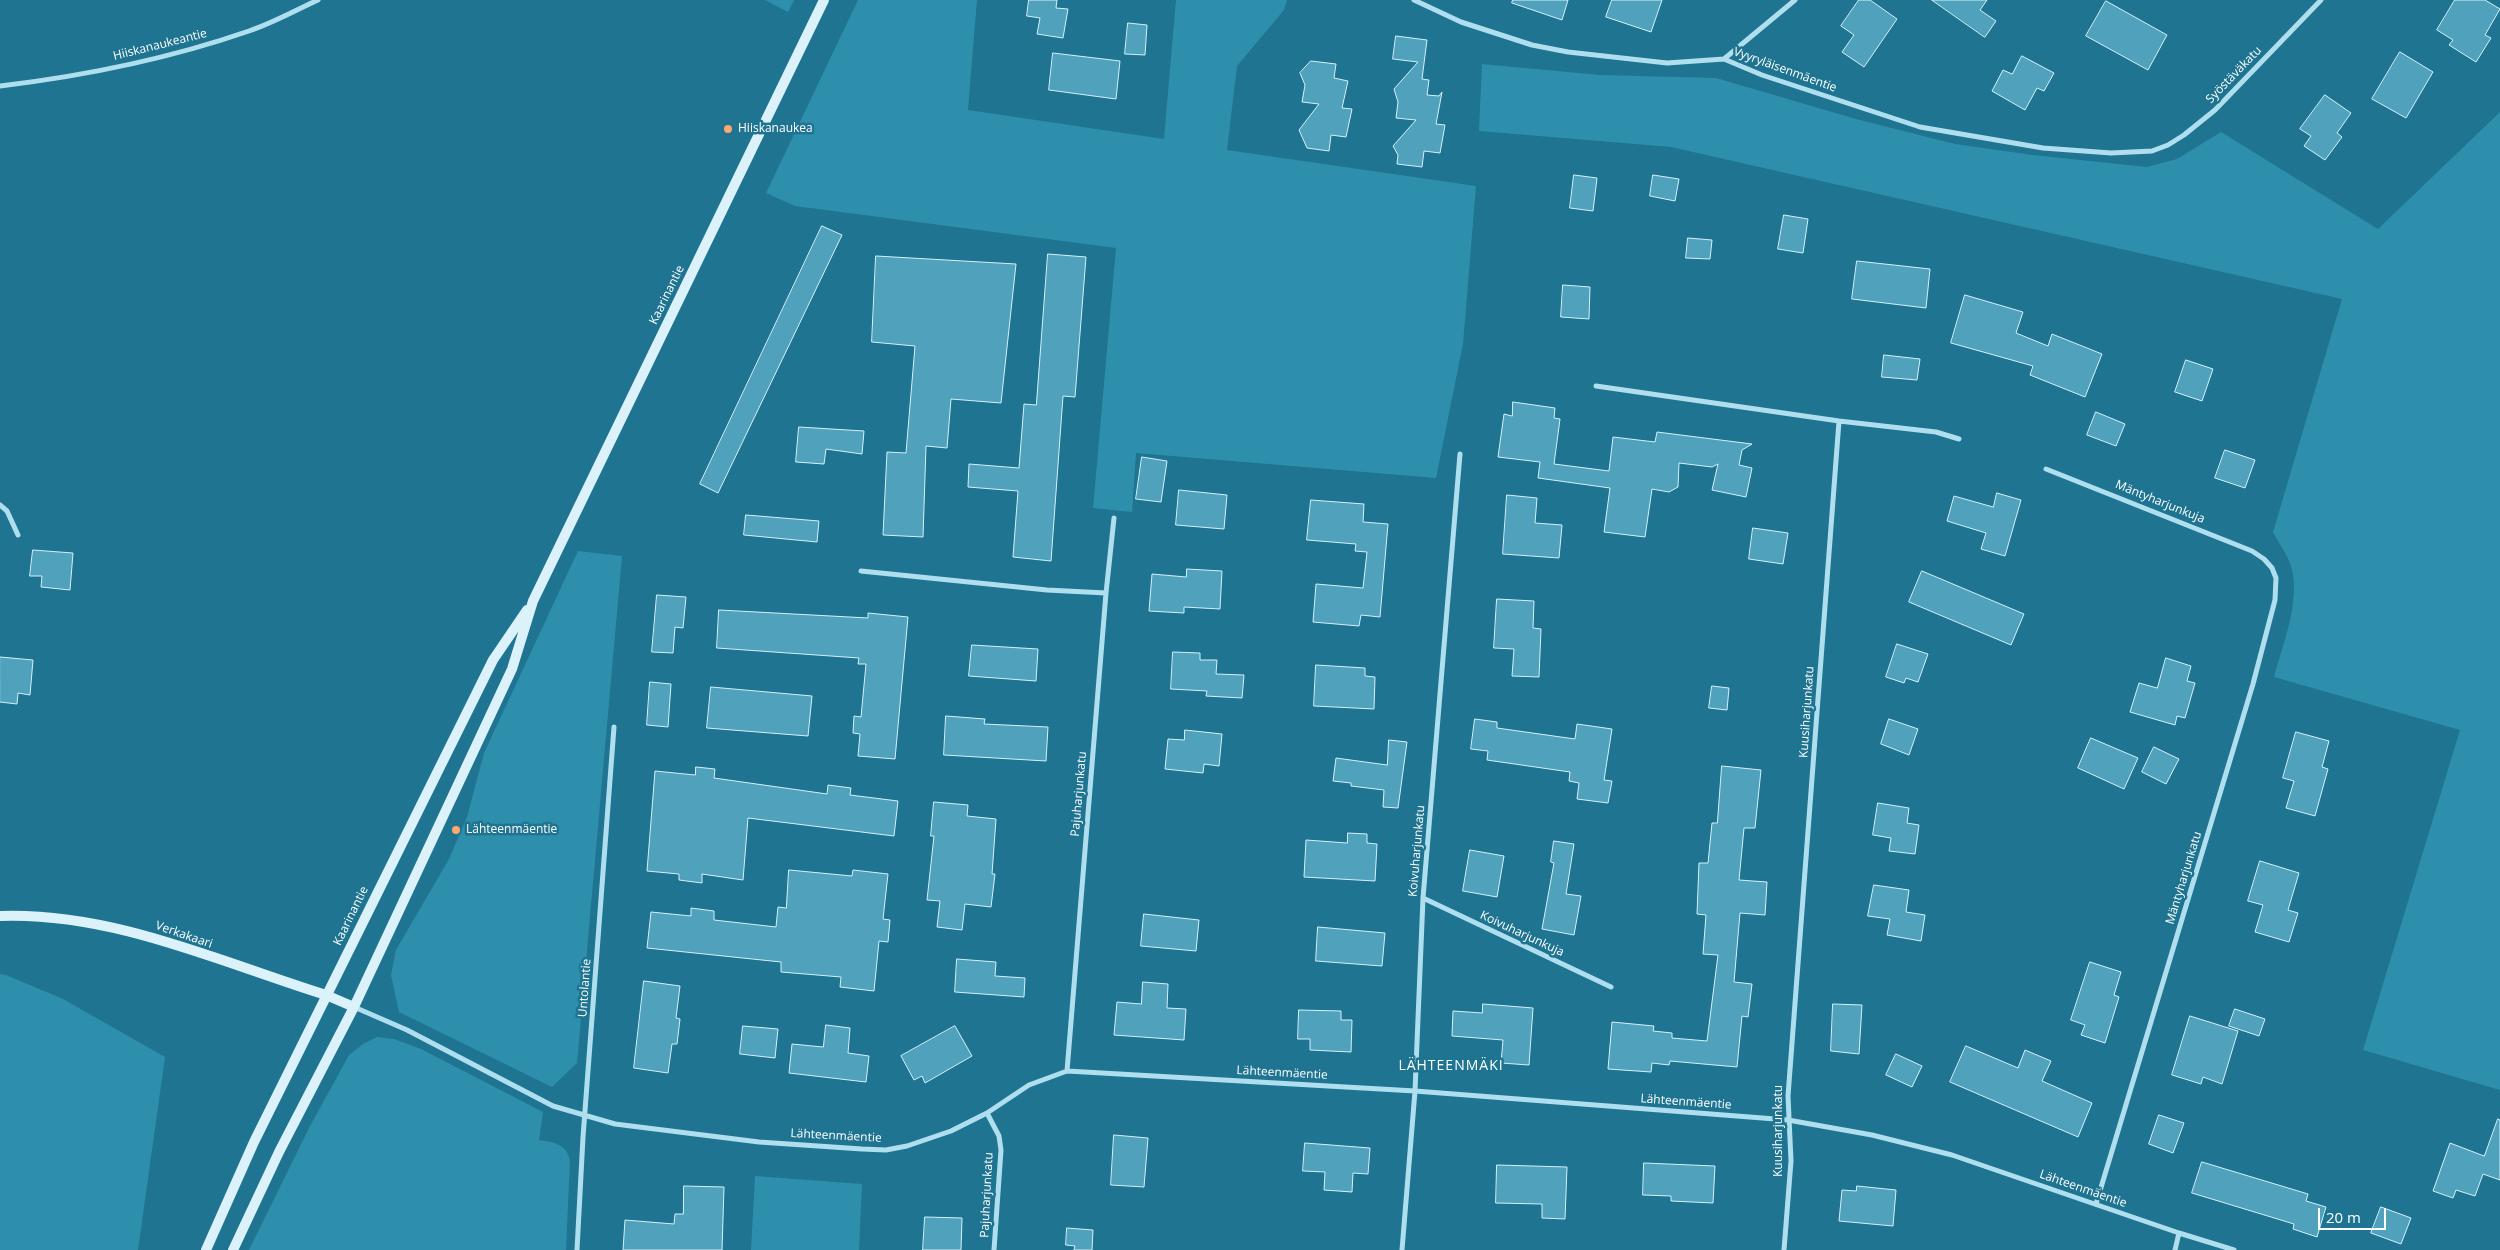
<!DOCTYPE html>
<meta charset="utf-8">
<style>
body{margin:0}
#map{position:relative;width:2500px;height:1250px;overflow:hidden;background:#1e7491;font-family:"Open Sans",sans-serif}
canvas{display:block}
.scale{position:absolute;left:2318px;top:1208px;width:68px;height:22px;box-sizing:border-box;border:2px solid #fff;border-top:0;padding-left:6px;font-size:15px;line-height:18px;white-space:nowrap;color:#fff;-webkit-text-stroke:4px #1e7491;paint-order:stroke}
</style>
<div id="map">
<canvas width="2500" height="1250"></canvas>
<div class="scale">20 m</div>
</div>
<script>
const ctx = document.querySelector('canvas').getContext('2d');
ctx.lineJoin = 'round';
function paint(path, color) { ctx.fillStyle = color; ctx.fill(path, 'evenodd'); }
function trace(path, color, width, dash) { ctx.strokeStyle = color; ctx.lineWidth = width; ctx.lineCap = dash ? 'butt' : 'round'; ctx.setLineDash(dash || []); ctx.stroke(path); }
function label(font, color, halo, rows, align = 'center') {
  ctx.font = font + ' "Open Sans",sans-serif'; ctx.lineWidth = 5; ctx.setLineDash([]); ctx.textBaseline = 'middle'; ctx.strokeStyle = halo; ctx.fillStyle = color; for (const [text, x, y, turn = 0] of rows) {
    ctx.save(); ctx.translate(x, y); ctx.rotate((+turn || 0) * Math.PI / 180); ctx.textAlign = isNaN(turn) ? turn : align; if (halo) ctx.strokeText(text, 0, 0); ctx.fillText(text, 0, 0); ctx.restore();
  }
}
paint(new Path2D(`
 M765,0H794L788,12Z
 M858,0H977L968,110L1164,139L1176,0H1287L1284,10L1237,66L1227,150L1476,186L1463,344L1436,478L1136,453L1132,512L1093,508L1116,248L795,206L766,193Z
 M1482,64L1600,75L1716,78L1856,119L1955,144L2033,155L2147,167L2177,159L2221,132L2378,229L2500,112V1090L2363,1050L2460,730L2274,677C2283,643 2301,601 2291,566C2287,554 2278,542 2273,532L2342,299L1671,147L1479,131Z
 M578,551L622,556L577,1063L552,1087L399,1012L391,975L396,950L449,859L467,817L484,753Z
 M0,974L6,975L63,999L165,1057L138,1250H0Z
 M377,1037L394,1039L421,1049L543,1112L539,1140C555,1143 566,1143 570,1161L566,1250H249L310,1126L349,1055L363,1044Z
 M755,1176L862,1184L859,1250H751Z`), '#2e8fad');
const building = new Path2D(`
 M1029,0H1057L1056,8L1068,9L1063,38L1037,34L1040,18L1027,16Z
 M1513,0H1568L1562,20L1512,3Z
 M1612,0H1662L1651,32L1606,17Z
 M1859,0H1870L1897,19L1864,67L1842,52L1854,35L1841,26Z
 M1932,0H1987L1980,10L1996,21L1985,37Z
 M2455,0H2485L2500,9L2485,35L2491,38L2476,62L2449,45L2453,40L2437,30Z
 M2106,1L2167,35L2148,70L2086,36Z
 M1128,23L1147,25L1145,55L1125,54Z
 M1396,36L1427,40L1422,79L1429,80L1427,95L1439,96L1442,92L1436,124L1445,125L1440,153L1424,151L1422,167L1397,164L1398,155L1393,146L1416,120L1396,118L1398,102L1394,89L1418,62L1393,59Z
 M2400,52L2433,72L2406,118L2372,99Z
 M1053,53L1120,61L1116,99L1049,90Z
 M2022,56L2054,73L2044,91L2037,88L2025,110L1992,91L2003,70L2012,74Z
 M1311,61L1336,64L1334,78L1348,81L1342,108L1352,109L1346,137L1331,135L1329,151L1307,148L1299,130L1319,104L1302,102L1305,85L1300,73Z
 M2325,95L2351,113L2337,133L2342,137L2325,160L2304,146L2311,136L2300,129Z
 M1574,175L1597,178L1593,211L1570,208Z
 M1653,175L1679,179L1675,201L1650,196Z
 M1784,215L1808,219L1803,253L1778,249Z
 M822,226L842,235L718,493L700,484Z
 M1688,238L1712,240L1710,259L1686,258Z
 M1048,254L1086,257L1075,397L1063,396L1051,561L1013,557L1018,491L968,487L969,464L1019,468L1024,404L1036,405Z
 M876,256L1016,264L1001,403L951,399L947,448L926,446L923,537L883,535L887,452L906,453L915,346L872,342Z
 M1857,261L1930,269L1926,308L1852,299Z
 M1563,285L1590,287L1589,319L1561,317Z
 M1965,295L2023,312L2016,333L2048,346L2052,334L2102,354L2085,397L2030,375L2033,366L1951,343Z
 M1884,355L1920,359L1917,380L1882,377Z
 M2186,360L2213,369L2202,401L2175,392Z
 M1513,402L1555,408L1554,418L1560,419L1554,464L1609,471L1613,437L1655,442L1657,432L1752,444L1742,450L1739,465L1752,468L1746,497L1712,490L1718,464L1712,467L1679,463L1678,487L1669,492L1652,489L1645,537L1604,532L1610,488L1538,478L1540,462L1498,457L1504,414L1512,416Z
 M2096,412L2125,424L2116,446L2087,435Z
 M799,427L864,431L862,454L826,449L824,464L796,462Z
 M2225,450L2255,460L2245,488L2215,478Z
 M1142,457L1167,461L1161,502L1136,499Z
 M1179,490L1227,495L1224,529L1176,525Z
 M1997,493L2021,500L2005,556L1981,549L1986,533L1947,521L1954,496L1993,507Z
 M1507,495L1537,498L1535,523L1562,525L1559,558L1503,554Z
 M1311,500L1364,504L1363,522L1388,524L1380,617L1361,615L1359,626L1313,622L1316,584L1363,588L1367,552L1355,551L1356,544L1307,540Z
 M746,515L819,521L817,542L744,535Z
 M1753,528L1788,533L1783,564L1749,559Z
 M33,550L73,553L70,590L41,587L42,576H30Z
 M1187,569L1222,571L1220,609L1184,607V613L1149,611L1152,574L1186,577Z
 M1922,571L2024,614L2011,645L1909,602Z
 M657,595L686,597L683,628L675,627L673,653L652,652Z
 M1497,599L1534,601L1533,628L1541,629L1539,677L1512,676L1514,649L1494,648Z
 M719,610L868,618V613L908,617L895,759L858,756L860,734L853,733L854,716L861,717L866,664H858L859,658L717,648Z
 M1897,644L1928,654L1918,682L1906,678L1904,683L1886,677Z
 M972,645L1038,649L1036,681L969,676Z
 M1173,652L1200,653V660H1217L1216,674L1244,675L1242,698L1206,696L1207,691L1171,689Z
 M0,657L33,660L30,695L18,693L17,704L0,702Z
 M2166,658L2191,666L2187,681L2195,683L2185,718L2177,716L2175,725L2130,712L2139,683L2157,688Z
 M1316,665L1365,668V676L1375,677L1374,709L1314,706Z
 M650,682L671,684L668,727L647,725Z
 M1712,686L1729,688L1727,710L1709,708Z
 M711,687L812,696L808,736L707,728Z
 M946,716L985,719L984,724L1048,727L1046,761L944,755Z
 M1475,719L1497,722V728L1575,739L1577,724L1612,729L1604,780L1612,781L1608,803L1577,799L1579,783L1569,781L1570,772L1487,760L1488,751L1471,749Z
 M1889,719L1918,729L1909,755L1881,744Z
 M1185,730L1222,734L1219,766L1204,764L1203,773L1165,769L1168,739L1184,740Z
 M2296,732L2329,741L2322,767L2328,769L2315,816L2286,808L2294,781L2283,778Z
 M2091,738L2138,758L2124,789L2078,768Z
 M1389,740L1407,742L1398,808L1383,807L1384,790L1351,786V783L1333,781L1336,758L1387,765Z
 M2154,747L2179,759L2166,784L2142,772Z
 M1722,766L1761,770L1755,828H1744L1739,880L1767,882L1765,915L1740,913L1734,982L1752,984L1748,1017L1742,1016L1737,1067L1670,1061L1669,1065L1652,1063L1651,1072L1608,1069L1612,1022L1654,1026L1653,1031L1672,1033V1038L1707,1041L1718,955L1703,954L1706,915L1697,914L1699,863H1708L1712,823H1717Z
 M696,767L715,769L714,778L827,794L828,785L851,788L850,795L898,801L894,836L748,818L743,880L702,874V883L679,880V874L647,871L655,771L695,775Z
 M934,802L968,805L967,816L996,819L992,874H995L991,907L965,904L962,930L937,927L940,901L927,900L934,836H931Z
 M1878,803L1909,808L1907,823L1919,825L1915,854L1889,851L1891,838L1873,835Z
 M1348,833L1367,834V843L1377,844L1375,881L1304,877L1306,840L1347,843Z
 M1554,841L1574,844L1566,894L1581,896L1574,935L1542,929L1554,863L1551,862Z
 M1470,850L1504,856L1497,897L1463,891Z
 M2260,861L2299,873L2288,910L2298,913L2289,942L2255,932L2263,905L2248,901Z
 M789,870L852,876L853,870L888,874L883,919L890,920L888,942L879,941L874,991L840,987L841,977L781,972V962L647,948L651,912L691,916V908L714,911V920L776,927L778,907L786,908Z
 M1874,885L1909,890L1906,912L1925,915L1921,941L1887,935L1890,919L1868,916Z
 M1144,914L1199,920L1196,951L1141,946Z
 M1318,927L1385,933L1382,966L1316,961Z
 M957,959L996,962L995,976L1025,978L1024,997L955,992Z
 M2090,962L2121,972L2114,995L2119,997L2105,1043L2081,1035L2085,1025L2071,1020Z
 M644,981L680,986L676,1018L680,1019L677,1044H672L668,1073L634,1068Z
 M1143,982L1168,984L1167,1008L1186,1009L1184,1040L1114,1035L1117,1002L1141,1004Z
 M1483,1004L1533,1008L1529,1065L1501,1063L1503,1040L1452,1036L1453,1011L1482,1013Z
 M1833,1004L1862,1005L1859,1054L1831,1051Z
 M2235,1009L2265,1019L2259,1036L2229,1026Z
 M1299,1010L1341,1011V1020H1352L1351,1052L1310,1050V1039H1298Z
 M2190,1016L2238,1031L2222,1084L2203,1077L2201,1084L2172,1075Z
 M826,1025L850,1028L848,1053L869,1056L866,1082L789,1073L792,1044L823,1047Z
 M743,1026L778,1029L775,1058L740,1054Z
 M955,1026L972,1056L925,1083L922,1076L914,1080L901,1056Z
 M1966,1046L2018,1068L2025,1050L2051,1061L2042,1081L2092,1103L2078,1137L1950,1082Z
 M1896,1054L1922,1066L1912,1087L1886,1075Z
 M2159,1115L2184,1123L2173,1153L2149,1144Z
 M2498,1119L2500,1120V1180L2483,1174L2475,1196L2456,1190L2453,1198L2433,1191L2450,1143L2484,1156Z
 M1114,1135L1148,1138L1144,1187L1111,1185Z
 M1305,1143L1370,1148L1368,1174L1353,1173L1352,1192L1324,1190L1325,1172L1303,1171Z
 M2202,1162L2308,1194L2306,1201L2326,1207L2317,1237L2293,1229L2294,1224L2192,1193Z
 M1644,1163L1715,1166L1713,1203L1671,1201V1196L1643,1195Z
 M1497,1165L1567,1167L1565,1219L1542,1218V1204L1496,1203Z
 M684,1186L724,1187L722,1250H623L625,1220L674,1224L675,1214H683Z
 M1857,1186L1896,1190L1893,1226L1839,1221L1842,1190L1856,1191Z
 M2381,1207L2411,1218L2401,1244L2371,1233Z
 M925,1217L962,1218L961,1250H923Z
 M1067,1228L1093,1230L1092,1250H1074L1075,1246L1066,1245Z`);
paint(building, '#4fa1bc');
trace(building, '#d5f1fa', 1);
trace(new Path2D(`
 M1414,0L1461,22L1532,45L1568,52L1667,63L1724,59L1762,75L1920,127L2043,148L2111,153L2152,151L2168,145L2184,135L2215,110L2321,0
 M1724,59L1795,0
 M0,86C84,76 168,59 249,31C273,23 296,10 318,0
 M1596,386L1839,421L1788,1096L1791,1161L1784,1250
 M1839,421L1936,432L1959,439
 M2046,469L2252,551L2264,559L2272,568L2276,578L2275,600L2253,684L2096,1204
 M0,505L7,511L18,535
 M861,571L1047,590L1106,593
 M1423,898L1611,987
 M354,1007L407,1030L553,1106L615,1124L759,1142L862,1149L886,1150L907,1146L951,1131L987,1113L1029,1085L1067,1071L1415,1091L1788,1120L1872,1135L1952,1155L2179,1233L2234,1250
 M1067,1071L1106,593L1114,518
 M987,1113L999,1136L1001,1150L994,1250
 M577,1250L583,1137L614,727
 M1402,1250L1415,1091L1423,898L1460,454
 M2175,1250L2179,1233`), '#afdfee', 5);
trace(new Path2D(`
 M0,916C113,912 220,962 326,995L354,1007
 M206,1250L254,1142L493,660L527,610
 M233,1250L279,1152L354,1007L512,669L533,601L824,0`), '#dbf2fa', 10);
for (const [x, y, r, color] of [
 [728,129,5,"#fca76e"],
 [456,830,5,"#fca76e"]
]) { const dot = new Path2D(); dot.arc(x, y, r, 0, 2 * Math.PI); ctx.fillStyle = color; ctx.fill(dot); trace(dot, '#1e7491', 2); }
label('12px', '#fff', '#1e7491', [
 ["Hiiskanaukeantie",160,45,-14],
 ["Vyyryläisenmäentie",1785,70,20],
 ["Syöstäväkatu",2234,75,-46],
 ["Kaarinantie",667,295,-64],
 ["Mäntyharjunkuja",2160,502,22],
 ["Kuusiharjunkatu",1807,712,-86],
 ["Pajuharjunkatu",1079,794,-85],
 ["Koivuharjunkatu",1417,851,-85],
 ["Mäntyharjunkatu",2184,878,-73],
 ["Kaarinantie",351,916,-64],
 ["Koivuharjunkuja",1522,934,25],
 ["Verkakaari",184,935,19],
 ["Untolantie",585,988,-86],
 ["Lähteenmäentie",1282,1073,3],
 ["Lähteenmäentie",1686,1102,4],
 ["Kuusiharjunkatu",1779,1131,-90],
 ["Lähteenmäentie",836,1136,3],
 ["Lähteenmäentie",2083,1189,19],
 ["Pajuharjunkatu",987,1195,-87]
]);
label('12px', '#fff', '#1e7491', [
 ["Hiiskanaukea",738,129],
 ["Lähteenmäentie",466,830]
], 'left');
ctx.letterSpacing = '1px';
label('14px', '#fff', '#1e7491', [
 ["LÄHTEENMÄKI",1451,1066]
]);
ctx.letterSpacing = '0px';
</script>
